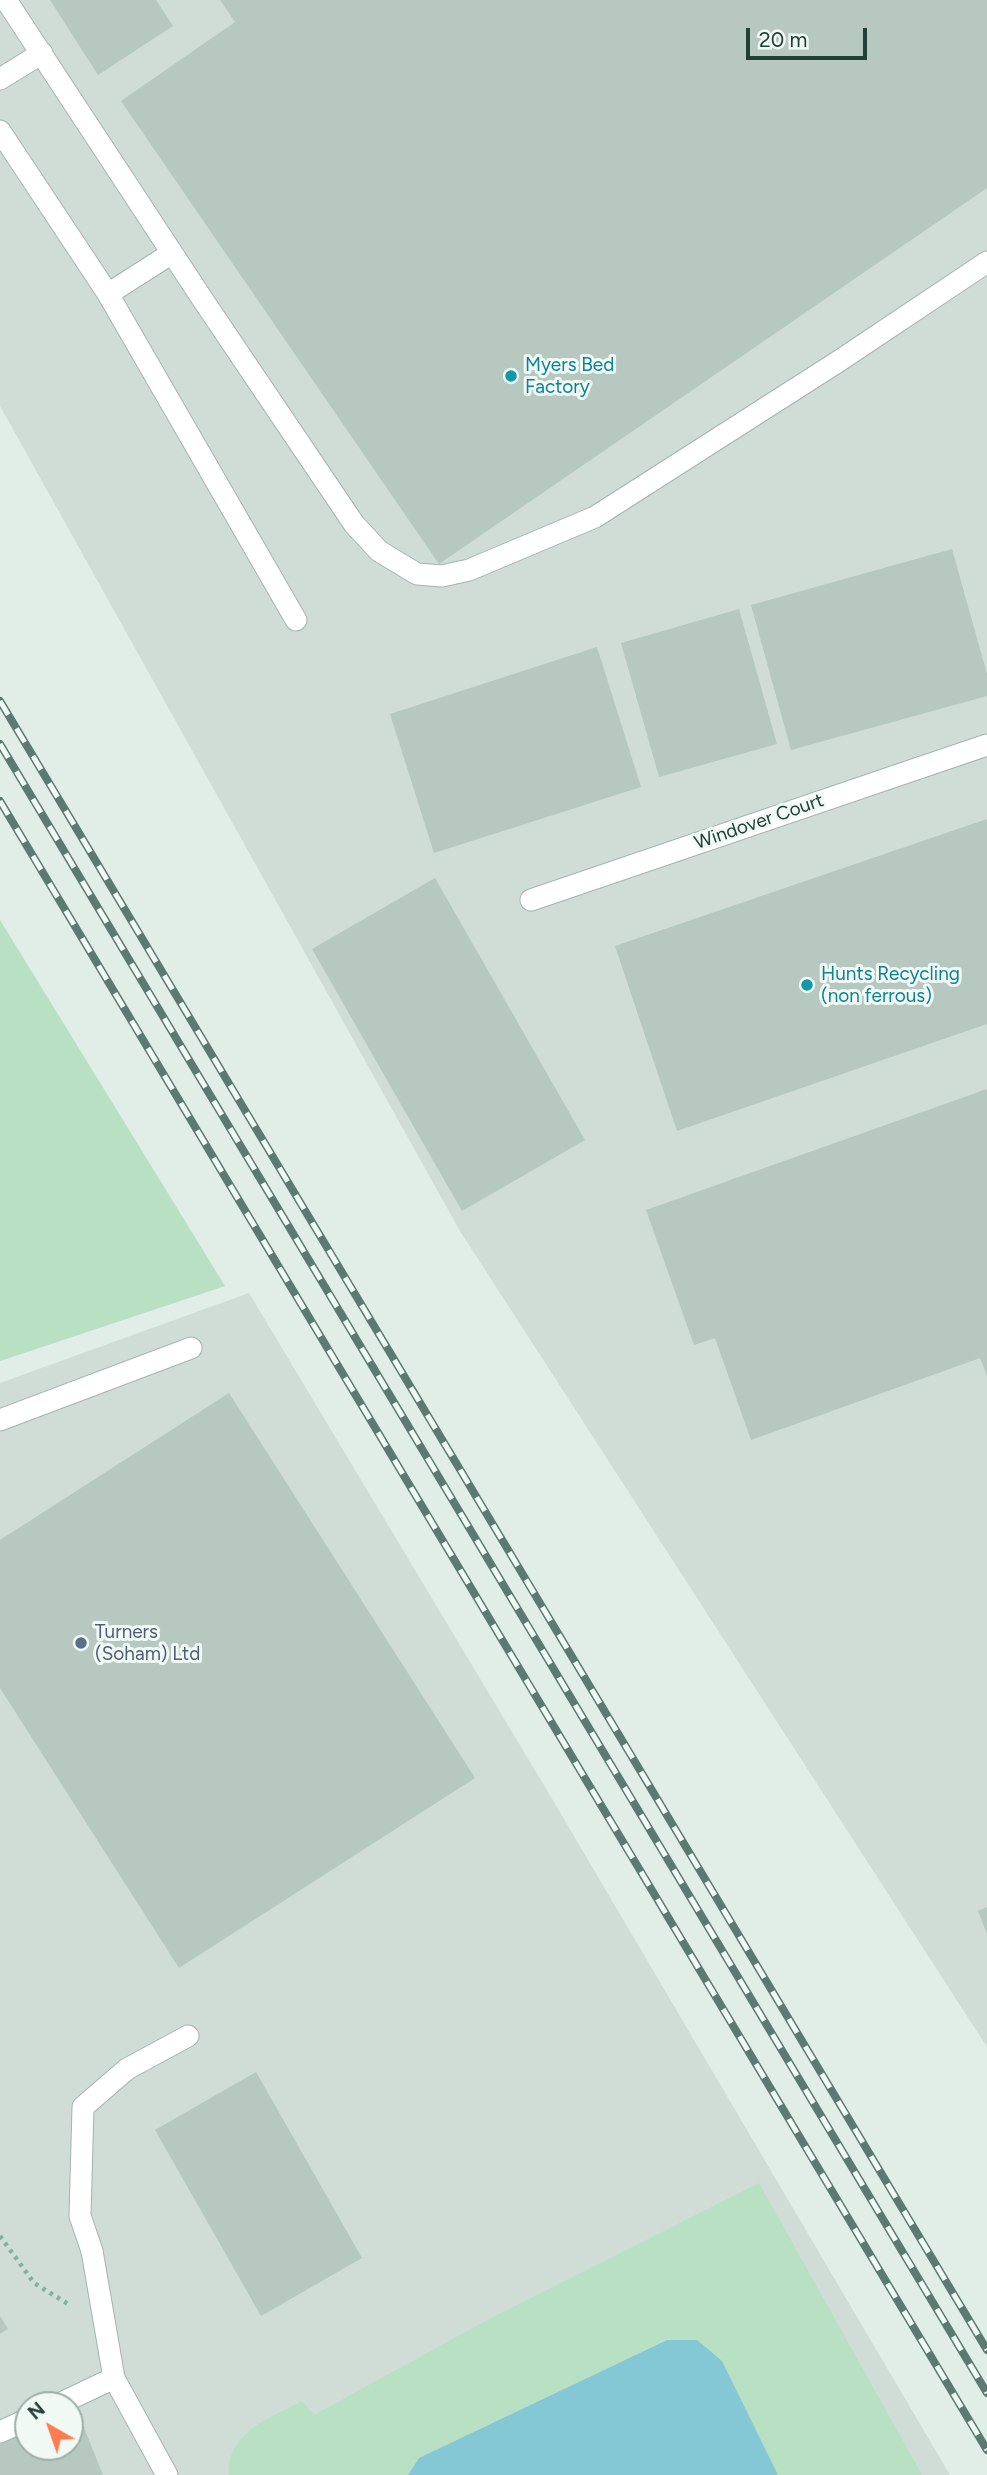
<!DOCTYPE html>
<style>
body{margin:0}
#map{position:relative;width:987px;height:2475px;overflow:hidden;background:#e1ede7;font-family:Figtree,sans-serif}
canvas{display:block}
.north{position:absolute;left:14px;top:2391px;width:70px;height:70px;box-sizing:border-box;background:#f1f9f5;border:2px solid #9dafa9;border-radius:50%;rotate:320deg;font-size:19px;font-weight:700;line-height:28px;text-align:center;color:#203f37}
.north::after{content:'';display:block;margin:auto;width:24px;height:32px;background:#fd7c4f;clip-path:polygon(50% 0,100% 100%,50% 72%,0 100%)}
.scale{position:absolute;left:746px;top:28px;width:121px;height:32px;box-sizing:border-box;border:4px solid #203f37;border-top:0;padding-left:9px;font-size:21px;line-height:24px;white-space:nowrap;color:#203f37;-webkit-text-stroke:5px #f1f9f5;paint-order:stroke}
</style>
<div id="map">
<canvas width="987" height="2475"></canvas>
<div class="north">N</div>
<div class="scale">20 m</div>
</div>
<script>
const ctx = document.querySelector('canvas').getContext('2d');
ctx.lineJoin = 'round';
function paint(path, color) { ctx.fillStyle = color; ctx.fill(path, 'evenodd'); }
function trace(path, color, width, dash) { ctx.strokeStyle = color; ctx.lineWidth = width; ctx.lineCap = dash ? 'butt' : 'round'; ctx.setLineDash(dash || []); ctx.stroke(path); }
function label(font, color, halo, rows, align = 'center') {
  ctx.font = font + ' Figtree,sans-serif'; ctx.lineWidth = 6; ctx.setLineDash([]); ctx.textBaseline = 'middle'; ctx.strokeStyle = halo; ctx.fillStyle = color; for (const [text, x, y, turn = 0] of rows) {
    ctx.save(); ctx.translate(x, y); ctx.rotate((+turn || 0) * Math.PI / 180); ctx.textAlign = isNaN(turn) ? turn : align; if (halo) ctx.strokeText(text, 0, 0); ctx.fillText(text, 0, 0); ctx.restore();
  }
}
paint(new Path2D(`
 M0,0H987V2047L460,1231L0,406Z
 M249,1293L551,1797L950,2475H0V1383ZM28,2405H70V2447H28Z`), '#cfddd6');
paint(new Path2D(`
 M0,920L225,1286L0,1361Z
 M759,2183L922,2475H778L722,2361L696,2340H666L419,2458L408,2475H229C226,2433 270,2418 302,2401L314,2415L491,2318Z`), '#b8e0c3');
paint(new Path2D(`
 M667,2340H697L722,2361L778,2475H408L419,2458Z`), '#84c8d6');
paint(new Path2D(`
 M50,0H156L173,26L98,75Z
 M220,0H987V188L439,564L121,101L235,22Z
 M952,549L987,674V696L791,750L751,605Z
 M739,609L777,744L659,777L621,643Z
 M597,647L641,787L434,853L390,714Z
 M987,819V1024L677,1131L615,946Z
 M435,878L585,1140L462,1211L312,949Z
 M987,1089V1376L980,1358L751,1440L715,1338L694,1345L646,1210Z
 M229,1393L475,1778L179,1968L0,1688V1540Z
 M987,1907V1934L978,1911Z
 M256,2072L362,2258L261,2316L155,2130Z
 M0,2316L8,2329L0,2334Z
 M77,2410L103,2475H0V2440L28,2429V2447H70V2412Z`), '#b6c8c0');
const service = new Path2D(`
 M6,0L201,297L354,524L379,551L417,574L442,576L469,570L595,517L839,361L987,262
 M0,79L42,53
 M0,131L108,294L172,253
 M108,294L296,620
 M531,900L922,767
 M0,1420L191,1348
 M92,2251L80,2216L83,2107L127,2069L188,2036
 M57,2405L114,2378
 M0,2432L28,2419`);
const minor = new Path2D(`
 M922,767L987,745
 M92,2251L114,2378L167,2475`);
trace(service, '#a3b5af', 23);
trace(minor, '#a3b5af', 23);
trace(new Path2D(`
 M0,2236L34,2283L68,2304`), '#7eb3a3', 4.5, [3.5, 5]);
trace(service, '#fff', 21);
trace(minor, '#fff', 21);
const rail = new Path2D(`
 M0,701L987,2350
 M0,744L987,2393
 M0,801L987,2450`);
trace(rail, '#5a7a72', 8);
trace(rail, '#f1f9f5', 5, [16]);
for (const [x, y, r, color] of [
 [511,376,7,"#0f9aa8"],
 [807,985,7,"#0f9aa8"],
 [81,1643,7,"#5c6f8a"]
]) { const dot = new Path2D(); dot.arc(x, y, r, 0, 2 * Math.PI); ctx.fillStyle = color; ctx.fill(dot); trace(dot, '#f1f9f5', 2.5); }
label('19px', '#0d838f', '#f1f9f5', [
 ["Myers Bed",525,365],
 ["Factory",525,387],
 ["Hunts Recycling",821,974],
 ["(non ferrous)",821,996]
], 'left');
label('19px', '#203f37', '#f1f9f5', [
 ["Windover Court",759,822,-19]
]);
label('19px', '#4e5e75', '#f1f9f5', [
 ["Turners",95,1632],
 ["(Soham) Ltd",95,1654]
], 'left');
</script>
